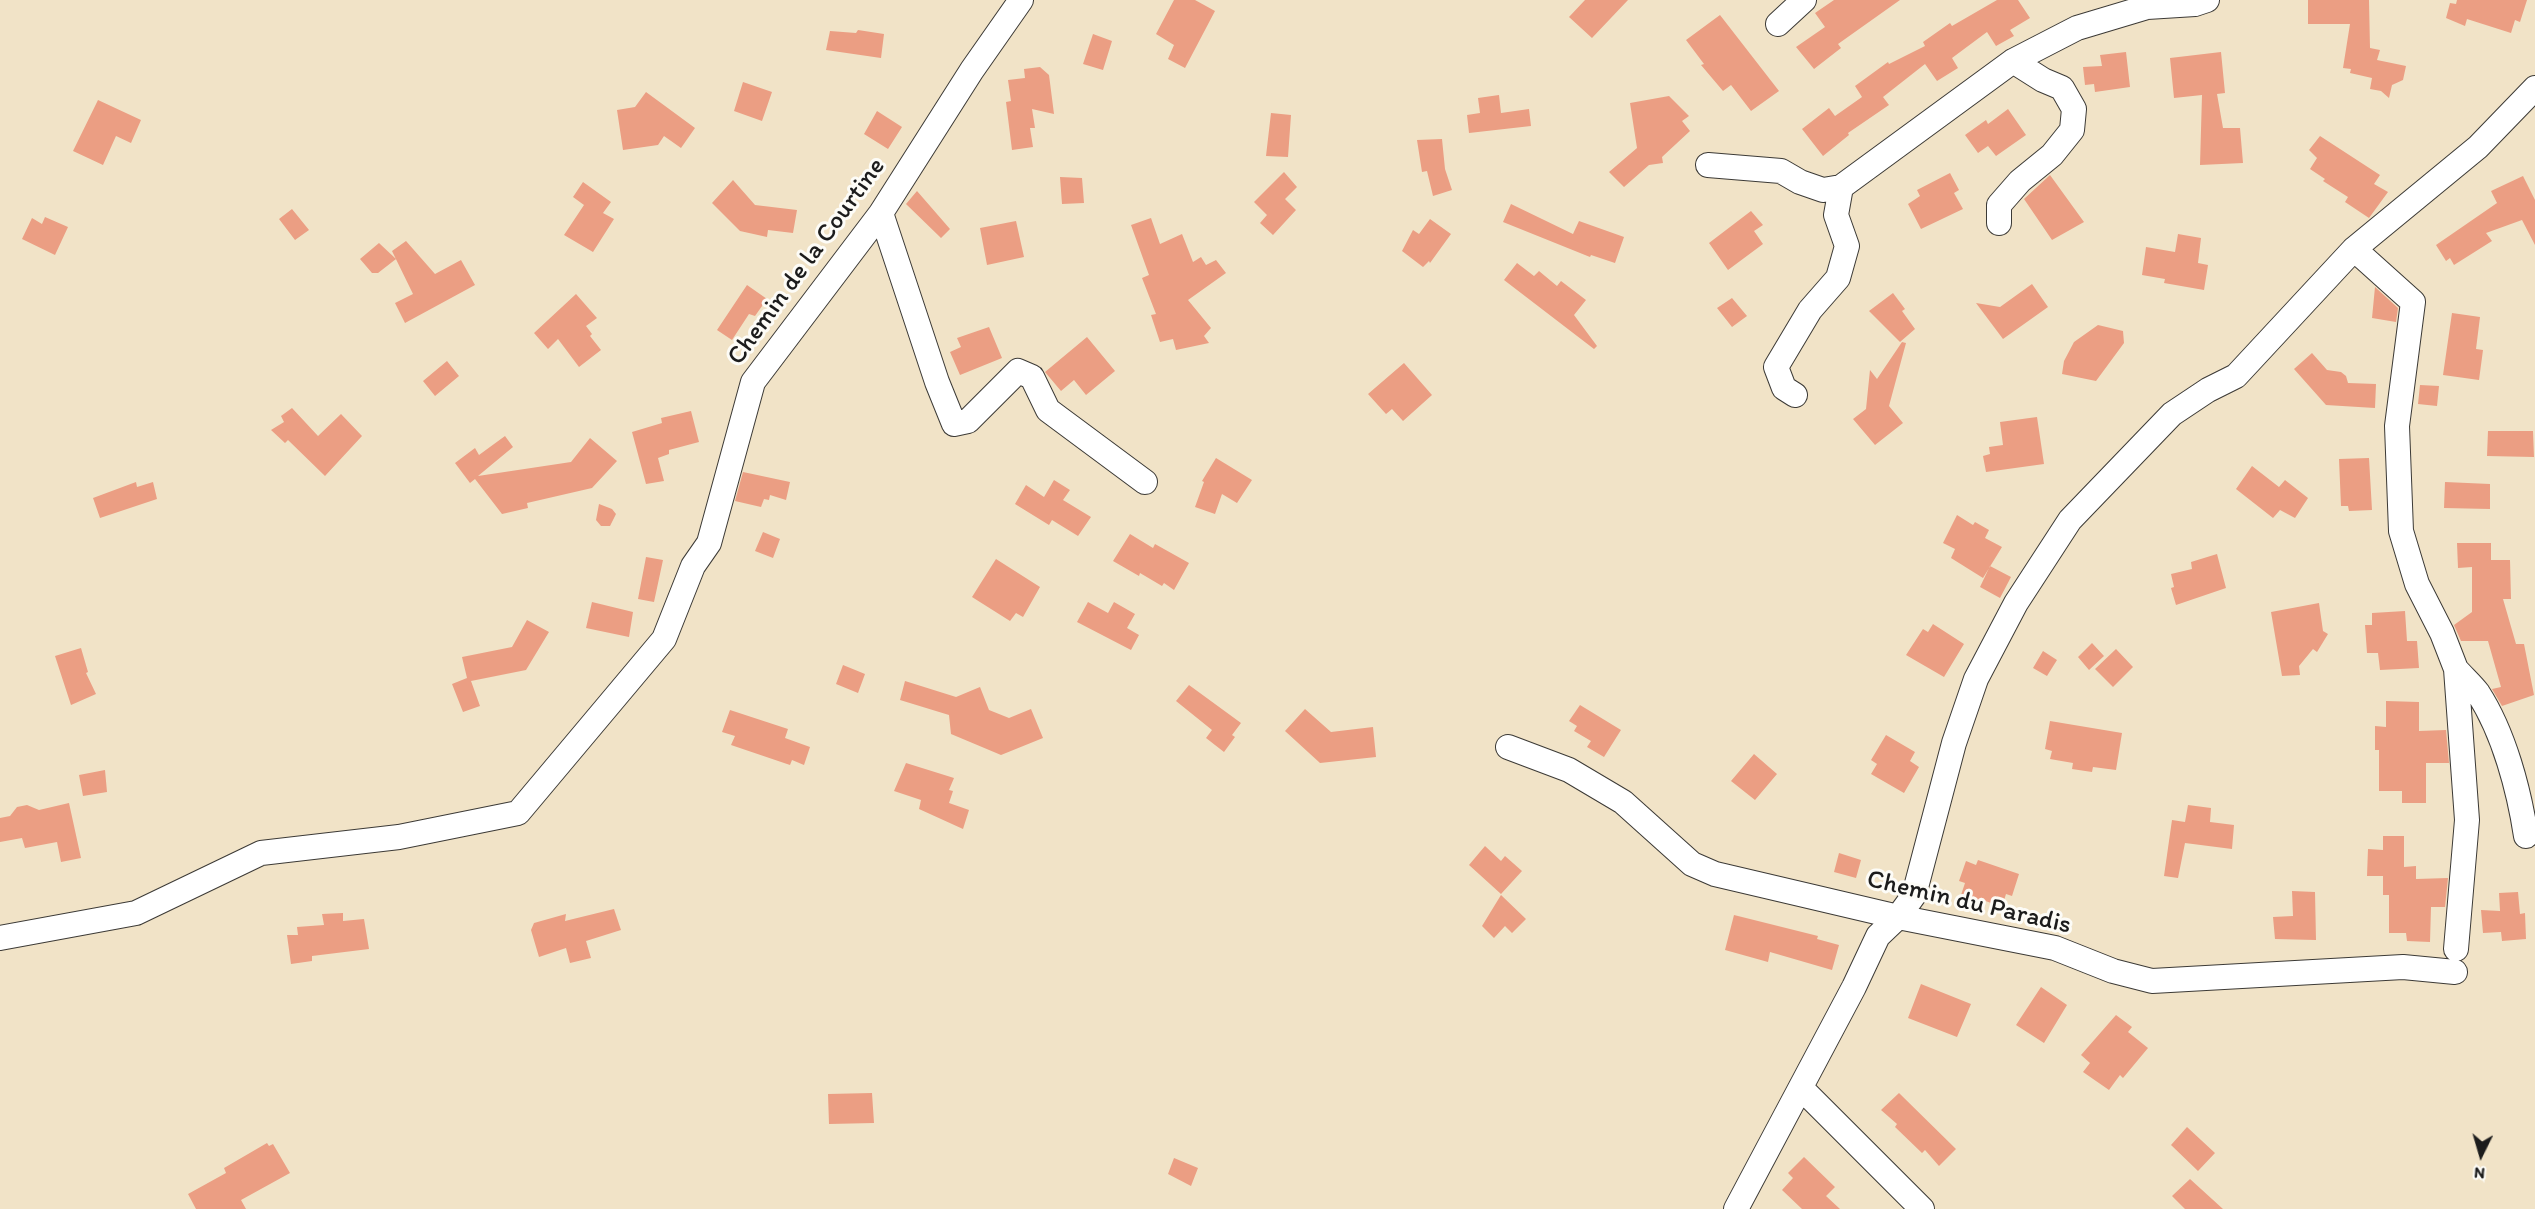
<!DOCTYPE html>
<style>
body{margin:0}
#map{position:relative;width:2535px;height:1209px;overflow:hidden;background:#f1e3c7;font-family:Itim,sans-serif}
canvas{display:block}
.north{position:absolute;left:2451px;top:1125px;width:60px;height:60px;-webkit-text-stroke:4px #fdfcf7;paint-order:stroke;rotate:185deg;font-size:16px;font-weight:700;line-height:24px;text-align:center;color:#1c1c1c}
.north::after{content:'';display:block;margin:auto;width:21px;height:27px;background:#1c1c1c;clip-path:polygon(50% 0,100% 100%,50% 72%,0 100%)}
</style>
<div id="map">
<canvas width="2535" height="1209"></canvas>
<div class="north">N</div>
</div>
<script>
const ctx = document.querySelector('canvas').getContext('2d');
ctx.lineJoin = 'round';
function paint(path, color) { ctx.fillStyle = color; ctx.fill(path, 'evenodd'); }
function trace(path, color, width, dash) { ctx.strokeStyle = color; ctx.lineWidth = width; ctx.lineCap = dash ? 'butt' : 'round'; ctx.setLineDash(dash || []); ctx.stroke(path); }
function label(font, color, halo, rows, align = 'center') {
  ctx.font = font + ' Itim,sans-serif'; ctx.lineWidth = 6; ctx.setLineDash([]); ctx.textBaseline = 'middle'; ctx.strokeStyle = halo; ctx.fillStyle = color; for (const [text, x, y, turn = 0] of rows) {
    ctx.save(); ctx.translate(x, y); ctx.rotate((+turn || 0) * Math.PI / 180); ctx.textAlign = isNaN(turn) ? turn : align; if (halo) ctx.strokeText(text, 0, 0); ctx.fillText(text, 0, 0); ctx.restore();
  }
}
paint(new Path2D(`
 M1174,0H1195L1215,11L1185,68L1168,59L1174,45L1156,34Z
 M1585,0H1628L1592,38L1569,17Z
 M1834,0H1900L1838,44L1841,48L1814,69L1796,47L1825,27L1815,13Z
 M1997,0H2018L2030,18L2010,30L2014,36L1996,46L1987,32L1952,58L1958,68L1937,81L1925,64L1883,97L1889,105L1848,133L1849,135L1823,156L1802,129L1829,108L1835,116L1862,97L1855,86L1888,62L1889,64L1925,46L1923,42L1950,23L1952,26Z
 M2308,0H2369L2370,48L2380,50L2377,60L2406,66L2403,80L2392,85L2389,98L2381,91L2370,89L2372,78L2350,73L2351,69L2343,68L2350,24H2308Z
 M2457,0H2527L2520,22L2515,20L2511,33L2467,19L2465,26L2446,18L2450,3L2456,4Z
 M1720,15L1779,91L1751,111L1731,85L1723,91L1701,65L1704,64L1686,40Z
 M858,30L884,34L881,58L826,50L830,31L856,33Z
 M1093,34L1112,41L1103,70L1083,64Z
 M2126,52L2130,87L2095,92L2094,84L2085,85L2083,67L2102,66L2100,55Z
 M2221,52L2225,93L2217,94L2223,128H2240L2243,163L2200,165L2202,95L2174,98L2170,58Z
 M1040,67L1049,75L1054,114L1032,109L1035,128H1030L1033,147L1012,150L1006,102L1011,101L1008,80L1025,78L1024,69Z
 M743,82L772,92L762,121L734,111Z
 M646,92L695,128L681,148L664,136L658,145L623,150L617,110L635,107Z
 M1499,95L1501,113L1529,109L1531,126L1469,133L1467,115L1480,113L1478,98Z
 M1669,96L1689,116L1682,121L1690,131L1662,157L1663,163L1649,165L1624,187L1609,172L1637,148L1630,103Z
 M98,100L141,120L131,143L116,136L103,165L73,151Z
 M2008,109L2026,135L1996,156L1988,146L1978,153L1965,135L1986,120L1988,124Z
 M877,111L902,127L888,149L864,134Z
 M1271,113L1291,115L1288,157L1266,156Z
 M2320,136L2380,175L2374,184L2388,192L2369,218L2345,202L2348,197L2323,181L2325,179L2310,169L2317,158L2309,150Z
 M1442,139L1445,169L1452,190L1433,196L1427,171L1422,172L1417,140Z
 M1284,172L1297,187L1285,199L1296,210L1273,235L1260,223L1267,215L1254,202Z
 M1950,173L1959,190L1954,193L1963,209L1921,229L1908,204L1920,196L1917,190Z
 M2050,175L2084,222L2052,240L2024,199Z
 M2523,176L2535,200V245L2522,220L2486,233L2492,241L2454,265L2450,258L2446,261L2436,245L2497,203L2491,191Z
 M1060,177L1082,178L1084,203L1062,204Z
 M733,180L755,205L797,210L793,233L768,230L767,237L740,231L712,203Z
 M583,182L611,202L603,213L614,219L593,252L564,235L584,205L573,197Z
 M917,191L950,229L941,238L906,204Z
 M1511,204L1573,234L1579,221L1624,237L1615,263L1591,255L1590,257L1503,222Z
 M292,209L309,230L295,240L279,219Z
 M1751,211L1763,225L1754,231L1763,244L1728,270L1709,243Z
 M45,217L68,227L55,255L22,239L32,218L42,224Z
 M1151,218L1160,244L1182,234L1193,262L1201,257L1206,265L1216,260L1226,273L1188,300L1211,328L1204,336L1209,343L1176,350L1173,339L1160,342L1151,315L1156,314L1142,278L1149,275L1131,225Z
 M1430,219L1451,234L1430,263L1429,261L1423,267L1402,251L1413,230L1419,234Z
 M1016,221L1024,257L987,265L980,228Z
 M2178,234L2201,238L2198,263L2208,265L2204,290L2164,283L2165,279L2142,275L2146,247L2175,252Z
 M406,241L435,274L461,260L475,285L405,323L395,303L413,294L392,251Z
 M379,243L396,259L378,273H372L360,259Z
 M1517,263L1534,276L1539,271L1557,286L1561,281L1586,300L1574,315L1597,346L1594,349L1504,280Z
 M2032,284L2048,307L2003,339L1976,303L2000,307Z
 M747,285L767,299L755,316L749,314L732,340L717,330Z
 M2375,287L2398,308L2396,322L2372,318Z
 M1893,293L1905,309L1902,311L1915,329L1900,342L1869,311Z
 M576,294L597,318L586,326L592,334L590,336L601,350L579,367L558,339L548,349L534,333Z
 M1732,298L1747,316L1732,327L1717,308Z
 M2452,313L2480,317L2476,349L2483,350L2479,380L2443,375Z
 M2098,325L2123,331L2124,343L2096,381L2062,374L2064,361L2074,342Z
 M989,327L1002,358L960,375L950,352L961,347L957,338Z
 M1087,337L1115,371L1086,395L1074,380L1061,391L1045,372Z
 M1902,342L1906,343L1889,406L1903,423L1875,445L1853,419L1866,409L1870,370L1877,379Z
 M2312,353L2327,370L2341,372L2346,376L2348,383L2376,384L2375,408L2326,405L2294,369Z
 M447,361L459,376L435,396L423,381Z
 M1404,363L1432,395L1403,421L1392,409L1386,414L1368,394Z
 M2420,385L2439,386L2437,406L2418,404Z
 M292,408L318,436L341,414L362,436L325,476L288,440L285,443L271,430L284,422L281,416Z
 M691,411L699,442L669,450V454L658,458L664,481L646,484L632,432L662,423L661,418Z
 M2037,417L2044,464L1986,472L1983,456L1990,454L1989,447L2003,445L2000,422Z
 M2488,431H2533L2534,457L2487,456Z
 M505,436L513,447L478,476L571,462L590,438L617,461L592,488L527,503L528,508L502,514L475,479L470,483L455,463L475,448L479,455Z
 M1216,458L1252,480L1237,503L1222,494L1215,514L1195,507L1204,482L1202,481Z
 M2369,458L2372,510L2349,511L2348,506H2341L2339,459Z
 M2252,466L2279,487L2285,480L2308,498L2295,518L2280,510L2273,518L2236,489Z
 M743,472L790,482L786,500L770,495L769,500L764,499L761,507L735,501Z
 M1054,480L1070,490L1063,500L1091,517L1078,536L1052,520L1049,525L1015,504L1026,485L1044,497Z
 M136,482L137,487L153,482L157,499L100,518L93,498Z
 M2445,482L2490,484V509L2444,508Z
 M599,504L612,509L616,514L610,526H601L596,520Z
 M1957,515L1973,525L1975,522L1989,530L1985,538L2002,547L1983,578L1951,558L1955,549L1943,543Z
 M763,532L780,539L773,558L755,551Z
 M1130,534L1153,548L1155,544L1189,563L1174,590L1164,583L1162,586L1140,573L1139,576L1113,561Z
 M2457,543H2491V560H2510L2511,599H2503L2516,644H2524L2534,695L2502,706L2492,689L2501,687L2488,641H2461L2454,625L2472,612V567L2458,568Z
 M2217,554L2226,588L2176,605L2171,588L2174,587L2171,574L2192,569L2191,562Z
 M646,557L663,560L654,602L638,599Z
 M996,559L1040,587L1023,617L1016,613L1010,621L972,597Z
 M1990,566L2011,577L2000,598L1980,587Z
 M592,602L633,612L629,637L586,628Z
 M1088,602L1108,613L1114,602L1135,614L1127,628L1139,635L1131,650L1077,622Z
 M2319,603L2323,631L2328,634L2317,652L2313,649L2299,666L2300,675L2282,676L2271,612Z
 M2405,611L2407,641H2417L2419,668L2380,670L2378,653H2367L2365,625H2372V613Z
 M527,620L549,632L526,670L471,681L480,706L463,712L452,684L467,678L462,657L512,647Z
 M1933,624L1964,644L1944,677L1906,655L1923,629L1928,632Z
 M2092,643L2104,656L2089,670L2078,657Z
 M81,648L88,672L86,673L96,694L71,705L55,656Z
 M2116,649L2133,667L2113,687L2095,669Z
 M2043,651L2057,660L2047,676L2033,668Z
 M843,665L865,674L858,693L836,684Z
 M905,681L956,697L980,687L989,710L1009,718L1031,709L1043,738L1001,755L951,734L949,715L900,700Z
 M1189,685L1241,723L1232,735L1235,737L1224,752L1206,738L1212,730L1176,701Z
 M2386,701L2419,702V731L2446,730L2449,763H2426V803H2402V791H2379V750H2375V726L2386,727Z
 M1580,705L1621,730L1604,757L1587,747L1591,741L1574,731L1577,726L1569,721Z
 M1305,709L1331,732L1373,727L1376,757L1320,763L1285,731Z
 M730,710L788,729L785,738L810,747L804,765L792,760L790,765L731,745L735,736L722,732Z
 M2050,721L2122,733L2116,770L2093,767L2092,772L2072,769L2073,763L2050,759L2052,751L2045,749Z
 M1886,735L1915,752L1910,761L1919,767L1904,793L1871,774L1877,764L1871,760Z
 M1754,754L1777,774L1755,800L1731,781Z
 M906,763L954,778L949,790L953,791L949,803L969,810L963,829L919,809L921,800L894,791Z
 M105,770L107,792L83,796L79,775Z
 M69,803L81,858L61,862L57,842L25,848L22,838L0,842V818L10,816L17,807L27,805L39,810Z
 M2188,805L2211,808L2210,822L2234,825L2232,849L2185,843L2178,878L2164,876L2172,820L2185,822Z
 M2383,836H2404V867L2416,866V879L2448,878L2445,907H2431L2430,942L2407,941L2406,933H2389V895H2383V876H2367L2368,849L2383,850Z
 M1485,846L1501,861L1505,856L1522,871L1501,894L1469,865Z
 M1839,853L1861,860L1856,878L1834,872Z
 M1978,860L2019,874L2012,896L2006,894L2002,907L1980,899L1977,907L1959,901L1965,883L1959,881L1966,861L1976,865Z
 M2292,891L2315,892L2316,940L2275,939L2273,917L2293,916Z
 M2518,892L2520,914L2525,913L2526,939L2502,941L2501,932L2483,933L2481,910L2500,911L2499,893Z
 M1501,895L1526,919L1512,933L1505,926L1494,938L1482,926Z
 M614,909L621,930L586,941L591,958L570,963L566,948L539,957L531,930L534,923L566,914L565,921Z
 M343,913V921L364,919L369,949L312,956V961L291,964L287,935H298L297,927L324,925L322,914Z
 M1734,915L1818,936L1817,939L1839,945L1832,970L1770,952L1768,962L1725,950Z
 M1921,984L1971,1004L1957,1037L1908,1018Z
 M2041,987L2067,1005L2044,1043L2016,1025Z
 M2116,1015L2132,1027L2128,1032L2148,1048L2123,1078L2120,1075L2109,1090L2083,1072L2090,1063L2081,1055Z
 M872,1093L874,1123L829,1124L828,1094Z
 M1899,1093L1956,1149L1939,1166L1925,1150L1922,1153L1895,1127L1897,1124L1881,1110Z
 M2187,1127L2215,1153L2198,1171L2171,1145Z
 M267,1143L269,1146L273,1144L290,1173L241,1200L246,1209H196L188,1194L226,1173L224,1168Z
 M1804,1157L1835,1187L1826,1196L1840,1209H1802L1782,1190L1793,1178L1788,1173Z
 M1174,1158L1198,1168L1191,1186L1168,1174Z
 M2190,1179L2223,1209H2185L2172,1196Z`), '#eb9e83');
const minor = new Path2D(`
 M1778,24L1804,0
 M1708,165L1781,171L1800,182L1823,190L1841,187
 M881,213L937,382L954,424L968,421L1018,371L1032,377L1048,410L1145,482
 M1999,223V205L2020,181L2052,155L2072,130L2074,109L2062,88L2043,80L2013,61
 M2354,249L2413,302L2397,426L2401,531L2417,584L2442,633L2456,669L2467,820L2456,949
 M1795,395L1784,388L1776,367L1810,310L1838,278L1847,246L1836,215L1841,187L2013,61L2077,28L2147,7L2195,4L2207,0
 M2456,669C2463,677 2472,685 2478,693C2504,733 2519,790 2526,836
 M1508,747L1569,770L1623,802L1692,864L1715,874L1898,917L2055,948L2113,971L2152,981L2403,967L2455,972
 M0,938L136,913L261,853L399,837L518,813L664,639L693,566L709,543L753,382L881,213L972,70L1021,0
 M1801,1088L1922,1209
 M1736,1209L1854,987L1878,936L1898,917L1914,895L1954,743L1976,679L2016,603L2070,520L2172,414L2208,390L2236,376L2354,249L2478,147L2535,88`);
trace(minor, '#3c3a36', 26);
trace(minor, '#fff', 24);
label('26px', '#1c1c1c', '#fdfcf7', [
 ["Chemin de la Courtine",807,262,-54],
 ["Chemin du Paradis",1969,903,13]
]);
</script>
